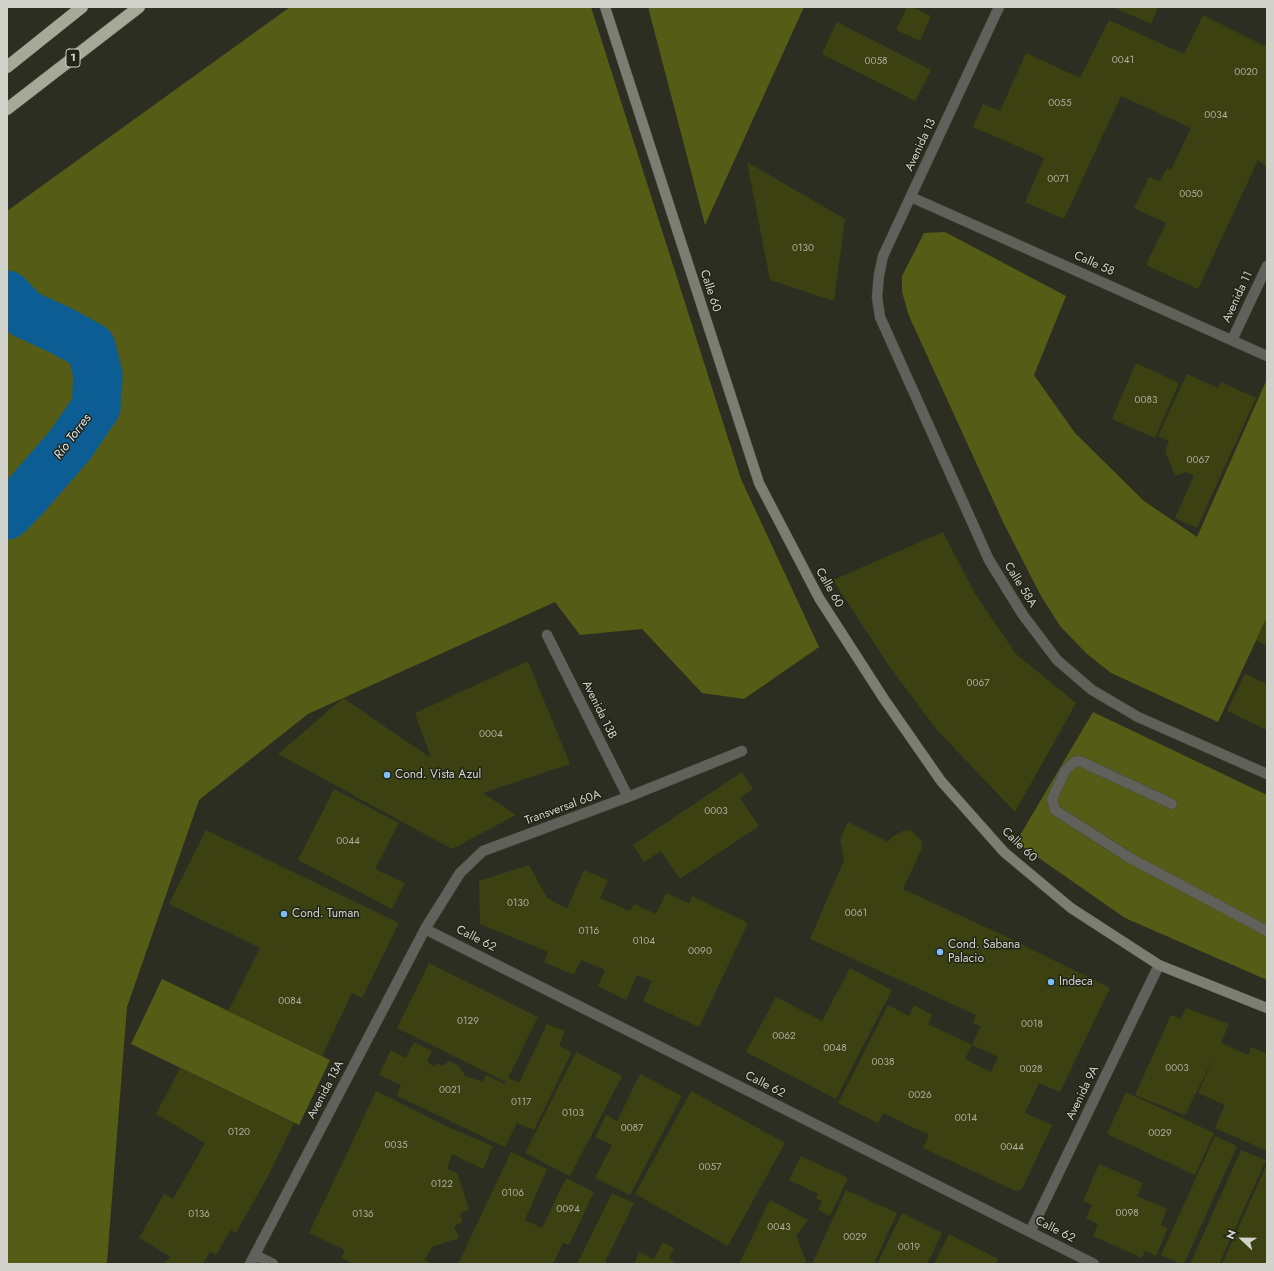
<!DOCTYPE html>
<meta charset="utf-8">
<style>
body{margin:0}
#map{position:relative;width:1274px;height:1271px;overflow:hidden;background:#2c2e21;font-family:Jost,sans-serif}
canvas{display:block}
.frame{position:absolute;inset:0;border:8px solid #d1d2ca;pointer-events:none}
.north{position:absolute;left:1222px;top:1219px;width:40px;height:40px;-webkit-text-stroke:3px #222417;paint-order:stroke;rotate:292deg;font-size:11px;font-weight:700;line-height:16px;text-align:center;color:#d1d2ca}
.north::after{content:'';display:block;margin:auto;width:14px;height:18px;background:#d1d2ca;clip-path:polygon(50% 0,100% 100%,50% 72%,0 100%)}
</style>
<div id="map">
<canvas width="1274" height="1271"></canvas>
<div class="frame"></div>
<div class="north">N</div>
</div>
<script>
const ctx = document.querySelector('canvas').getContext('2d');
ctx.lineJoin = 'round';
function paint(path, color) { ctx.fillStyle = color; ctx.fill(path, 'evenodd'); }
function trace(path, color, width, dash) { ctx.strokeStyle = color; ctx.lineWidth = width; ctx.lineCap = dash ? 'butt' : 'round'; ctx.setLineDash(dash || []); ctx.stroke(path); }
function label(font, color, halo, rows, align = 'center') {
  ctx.font = font + ' Jost,sans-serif'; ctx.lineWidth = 3; ctx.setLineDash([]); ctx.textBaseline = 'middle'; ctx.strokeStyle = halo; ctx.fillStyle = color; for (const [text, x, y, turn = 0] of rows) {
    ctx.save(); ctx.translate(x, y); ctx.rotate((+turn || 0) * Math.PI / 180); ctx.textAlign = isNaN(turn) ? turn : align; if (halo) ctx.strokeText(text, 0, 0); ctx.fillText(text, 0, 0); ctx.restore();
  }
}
paint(new Path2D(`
 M290,7H591L741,479L819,647L744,699L702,693L642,629L580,635L555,602L308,714L199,800L127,1007L107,1262L105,1264H7V211Z
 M648,7H804L705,225Z
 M945,232L1066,296L1034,375L1075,433L1144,501L1197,537L1267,379V617L1218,722L1111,673L1087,654L1060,626L1041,596L1004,524L909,316L902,292V276L924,233Z
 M1093,712L1267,795V980L1125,918L1016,842Z
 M162,979L330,1060L299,1125L131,1044Z`), '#555c16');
trace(new Path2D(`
 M7,295L25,314L62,331L91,347L98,375L96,407L70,445L24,498L7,515`), '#0c5d93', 49);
paint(new Path2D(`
 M907,7H912L931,16L920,41L896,30Z
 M1113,7H1158L1151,24Z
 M1203,15L1267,47V165L1266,167L1258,160L1198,289L1146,265L1166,223L1134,208L1149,177L1160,181L1167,168L1171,170L1191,128L1121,96L1064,219L1025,202L1044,158L973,127L983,104L1000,111L1026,53L1080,78L1109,20L1184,54Z
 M837,22L931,70L915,101L822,54Z
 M747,162L845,219L834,301L770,280Z
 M1136,363L1179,383L1155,438L1112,419Z
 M1187,374L1218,388L1221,382L1256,398L1197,528L1175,518L1194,476L1186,472L1175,476L1165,451L1169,441L1158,436Z
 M943,532L974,592L1016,654L1076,703L1015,812L937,730L889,666L833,580Z
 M1267,618V646L1256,640Z
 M528,661L570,764L483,793L516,815L452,849L278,754L343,698L431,758L415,713Z
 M1245,674L1267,684V730L1227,711Z
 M742,772L753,789L740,798L759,826L680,879L661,851L644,862L633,845Z
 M334,789L399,823L375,869L405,883L392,909L298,860Z
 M848,822L888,842L892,837L903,831L910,830L921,840L922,848L903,889L1011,939L1110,988L1060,1092L1039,1083L1025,1113L1052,1125L1024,1185L1020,1190L1016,1191L923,1148L929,1135L883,1113L878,1123L838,1103L888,1005L909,1016L914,1005L932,1015L928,1024L972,1045L965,1059L991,1072L998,1057L972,1045L981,1026L973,1023L976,1015L810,939L844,860L840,839Z
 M206,830L399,923L362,998L352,993L322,1056L228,1011L260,948L169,904Z
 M529,865L547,898L567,909L584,870L608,880L600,898L630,911L634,904L656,914L666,893L689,903L692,896L748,923L699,1027L643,1001L652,981L637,975L626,1000L598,986L605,970L581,960L574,975L544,962L548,952L480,924L479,881Z
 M429,963L538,1017L508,1078L519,1083L547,1024L565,1031L559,1046L572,1052L534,1130L517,1123L505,1147L397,1096L401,1085L379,1075L391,1050L406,1058L414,1042L432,1051L427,1062L435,1067L437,1063L443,1066L449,1061L456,1064L461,1069L465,1076L483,1082L486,1075L505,1084L506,1082L397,1028Z
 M850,968L892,990L836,1099L746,1052L776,997L822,1021Z
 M1186,1008L1229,1024L1221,1043L1248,1055L1251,1047L1267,1054V1151L1215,1128L1225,1105L1198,1093L1214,1057L1185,1115L1135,1095L1171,1015L1181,1019Z
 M576,1052L622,1076L570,1176L525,1153Z
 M180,1068L294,1123L267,1178L236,1233L231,1230L216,1255L210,1252L203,1264H163L171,1257L139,1238L164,1194L173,1199L205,1143L156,1114Z
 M640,1074L682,1096L630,1195L595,1178L612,1145L595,1137L606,1115L617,1121Z
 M376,1091L450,1128L493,1146L483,1169L452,1154L447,1169L457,1173L469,1209L460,1214L463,1222L454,1226L459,1238L432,1247L425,1260L432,1264H354L341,1258L345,1250L309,1233L342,1164Z
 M691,1091L785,1143L728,1246L635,1194Z
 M1126,1092L1214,1133L1195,1175L1107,1134Z
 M1215,1136L1237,1146L1184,1264H1181L1161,1255Z
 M1241,1150L1266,1160L1219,1264H1190Z
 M511,1152L547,1169L525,1220L542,1228L566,1178L594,1192L569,1245L563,1243L553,1264H458Z
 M801,1156L848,1178L830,1216L818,1210L822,1201L816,1198L818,1194L789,1180Z
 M1099,1164L1143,1183L1137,1196L1167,1209L1161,1225L1168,1228L1156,1256L1145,1251L1142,1258L1093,1236L1098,1224L1086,1218L1092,1205L1083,1201Z
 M1267,1164V1264H1222Z
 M846,1190L897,1213L874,1264H812Z
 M612,1193L634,1203L605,1262L608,1264H577Z
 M770,1200L808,1220L796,1236L806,1261L804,1264H739Z
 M902,1213L942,1233L927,1264H877Z
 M949,1234L998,1259L996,1264H934Z
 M663,1242L674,1248L669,1259L674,1261L673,1264H634L639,1252L654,1259Z`), '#3c4112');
const lane = new Path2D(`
 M1172,804L1080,761L1074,762L1065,771L1052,799L1055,810L1130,858L1267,931`);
const street = new Path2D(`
 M999,7L883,256L879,275L877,297L880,317L989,560L1023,615L1057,660L1092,690L1138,717L1267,774
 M911,197L1267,356
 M1232,340L1267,266
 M547,635L628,797
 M425,929L1094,1264
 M1030,1232L1159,965
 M255,1255L273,1264
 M250,1264L425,929L460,873L483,851L628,797L742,751`);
const secondary = new Path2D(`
 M605,7L759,483L819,598L884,699L941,781L1004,852L1071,908L1159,965L1267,1008`);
const highway = new Path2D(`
 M7,67L82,7
 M7,109L139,7`);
trace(lane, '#4a4c3f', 11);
trace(street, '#4a4c3f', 11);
trace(secondary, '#4a4c3f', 11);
trace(highway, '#4a4c3f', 13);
trace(lane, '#60615a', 10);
trace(street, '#60615a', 10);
trace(secondary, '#7c7e74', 10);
trace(highway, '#a6a998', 12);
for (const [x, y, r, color] of [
 [387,775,4,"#7bbef8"],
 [284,914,4,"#7bbef8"],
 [940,952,4,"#7bbef8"],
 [1051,982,4,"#7bbef8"]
]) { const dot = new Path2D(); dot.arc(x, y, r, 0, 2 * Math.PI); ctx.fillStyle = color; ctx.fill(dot); trace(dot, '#222417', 1.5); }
label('10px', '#acae9c', null, [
 ["0041",1123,61],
 ["0058",876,62],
 ["0020",1246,73],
 ["0055",1060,104],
 ["0034",1216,116],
 ["0071",1058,180],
 ["0050",1191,195],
 ["0130",803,249],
 ["0083",1146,401],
 ["0067",1198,461],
 ["0067",978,684],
 ["0004",491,735],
 ["0003",716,812],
 ["0044",348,842],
 ["0130",518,904],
 ["0061",856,914],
 ["0116",589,932],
 ["0104",644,942],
 ["0090",700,952],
 ["0084",290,1002],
 ["0129",468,1022],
 ["0018",1032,1025],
 ["0062",784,1037],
 ["0048",835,1049],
 ["0038",883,1063],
 ["0003",1177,1069],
 ["0028",1031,1070],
 ["0021",450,1091],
 ["0026",920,1096],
 ["0117",521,1103],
 ["0103",573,1114],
 ["0014",966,1119],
 ["0087",632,1129],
 ["0120",239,1133],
 ["0029",1160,1134],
 ["0035",396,1146],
 ["0044",1012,1148],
 ["0057",710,1168],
 ["0122",442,1185],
 ["0106",513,1194],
 ["0094",568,1210],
 ["0098",1127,1214],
 ["0136",199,1215],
 ["0136",363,1215],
 ["0043",779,1228],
 ["0029",855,1238],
 ["0019",909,1248]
]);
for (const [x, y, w] of [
 [73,58,14]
]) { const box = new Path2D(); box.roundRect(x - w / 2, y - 9, w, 18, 3); ctx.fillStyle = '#222417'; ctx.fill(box); trace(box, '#d1d2ca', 1); }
label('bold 11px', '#d1d2ca', null, [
 ["1",73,58]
]);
label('12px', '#d1d2ca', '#222417', [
 ["Avenida 13",921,145,-65],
 ["Calle 58",1094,264,24],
 ["Calle 60",710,291,72],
 ["Avenida 11",1238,297,-65],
 ["Calle 58A",1020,585,58],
 ["Calle 60",829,588,60],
 ["Avenida 13B",599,710,64],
 ["Transversal 60A",563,808,-20],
 ["Calle 60",1019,845,44],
 ["Calle 62",476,939,27],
 ["Calle 62",765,1085,27],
 ["Avenida 13A",326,1090,-62],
 ["Avenida 9A",1083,1093,-64],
 ["Calle 62",1055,1230,27]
]);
label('12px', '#d1d2ca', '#222417', [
 ["Cond. Vista Azul",395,775],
 ["Cond. Tuman",292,914],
 ["Cond. Sabana",948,945],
 ["Palacio",948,959],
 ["Indeca",1059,982]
], 'left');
label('italic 13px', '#d4e5f5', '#222417', [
 ["Río Torres",73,437,-53]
]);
</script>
